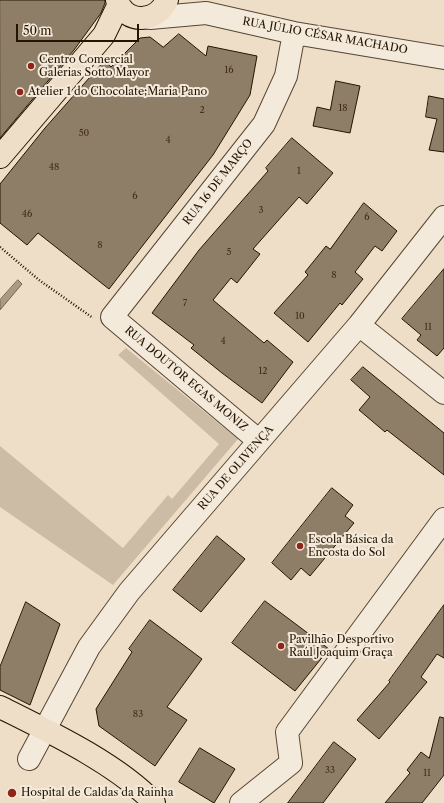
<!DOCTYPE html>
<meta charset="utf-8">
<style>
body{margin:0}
#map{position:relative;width:444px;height:803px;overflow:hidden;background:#eedec7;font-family:"Libre Caslon Text",serif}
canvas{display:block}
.scale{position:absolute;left:16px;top:24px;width:123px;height:18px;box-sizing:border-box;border:2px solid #251400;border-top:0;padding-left:5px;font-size:12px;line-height:14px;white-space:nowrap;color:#251400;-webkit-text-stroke:3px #f4eadb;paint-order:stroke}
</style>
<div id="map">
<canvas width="444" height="803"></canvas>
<div class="scale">50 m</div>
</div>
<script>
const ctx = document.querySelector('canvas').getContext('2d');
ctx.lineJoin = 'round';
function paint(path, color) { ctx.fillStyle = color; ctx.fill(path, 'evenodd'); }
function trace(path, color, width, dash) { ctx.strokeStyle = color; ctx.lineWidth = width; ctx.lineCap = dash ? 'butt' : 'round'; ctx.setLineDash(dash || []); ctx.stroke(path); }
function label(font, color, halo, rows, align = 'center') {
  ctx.font = font + ' "Libre Caslon Text",serif'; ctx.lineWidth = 4; ctx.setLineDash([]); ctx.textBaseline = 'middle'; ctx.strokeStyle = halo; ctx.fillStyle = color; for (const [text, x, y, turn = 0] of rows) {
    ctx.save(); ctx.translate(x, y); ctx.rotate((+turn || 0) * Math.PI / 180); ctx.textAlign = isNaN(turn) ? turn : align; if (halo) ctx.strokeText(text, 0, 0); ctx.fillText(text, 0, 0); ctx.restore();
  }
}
paint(new Path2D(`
 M126,348L238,439L113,585L0,507V446L123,548L168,495L172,499L219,444L118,355Z`), '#ccbca5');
const water = new Path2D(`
 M18,280L22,284L0,310V300Z`);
paint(water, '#aa9983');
trace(water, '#75644f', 1);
const building = new Path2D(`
 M0,0H105V3L101,13L74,50L0,138Z
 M179,34L206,56L208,46L257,56L250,95L213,155L109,289L38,233L27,245L0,223V184L45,128L105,60L111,67L140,38L150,37L163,47Z
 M336,81L360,86L350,133L313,126L317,107L330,110Z
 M429,96L444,99V152L429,150L437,119L426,117Z
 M292,138L333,173L307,204L299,197L253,249L260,254L237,283L231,278L213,300L264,343L267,340L293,362L262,403L222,373L191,348L194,345L152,313L199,250L268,171L266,168Z
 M364,203L397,231L382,251L375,246L355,272L363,279L342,305L340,303L308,342L274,313L308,275L305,272L326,246L330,249Z
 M444,269V348L437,356L417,340L421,335L402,319Z
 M363,367L444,433V475L387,430L385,432L359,410L370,397L351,380Z
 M332,488L353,505L345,516L354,523L310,576L301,568L291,580L272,563Z
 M217,536L245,559L201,612L173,590Z
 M265,601L329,649L295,691L232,643Z
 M26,602L60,624L30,705L0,690V667Z
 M444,605V658L437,654L421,677L427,682L379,739L357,720L390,682L389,681Z
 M150,620L202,659L167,707L187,720L155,766L99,726L96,709L132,652L129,649Z
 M440,717L444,718V775L422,803H385L410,773L407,770L421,752L429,758Z
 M334,742L356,759L323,803H288Z
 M200,748L235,769L214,803L179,782Z`);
paint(building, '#8e7d67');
trace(building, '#251400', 1);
const minor = new Path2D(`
 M150,18L206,13L294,33L444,58
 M359,325L444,393
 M259,441L112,317L264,124L286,76L294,33
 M29,759L89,647L129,592L359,325L444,217
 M241,803L291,763L287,732L444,519`);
const major = new Path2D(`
 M117,0C126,25 157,23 167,0
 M0,157L104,35L119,4
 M0,707C48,731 118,764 154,803`);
trace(minor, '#574632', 24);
trace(major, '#251400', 24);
trace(new Path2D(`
 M0,247L39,280L93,318`), '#251400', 2.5, [1, 2]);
trace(minor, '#f4eadb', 22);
trace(major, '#eedec7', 22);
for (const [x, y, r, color] of [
 [31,66,4,"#8f2418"],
 [20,92,4,"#8f2418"],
 [300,546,4,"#8f2418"],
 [281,646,4,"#8f2418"],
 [12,793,5,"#8f2418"]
]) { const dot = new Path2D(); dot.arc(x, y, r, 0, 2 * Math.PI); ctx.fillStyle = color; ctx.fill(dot); trace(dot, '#f4eadb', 1.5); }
label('9px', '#3f2e1a', null, [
 ["16",229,70],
 ["18",343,108],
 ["2",202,110],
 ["50",84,133],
 ["4",168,140],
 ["48",54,167],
 ["1",299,171],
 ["6",135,196],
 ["3",261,210],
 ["46",27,214],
 ["6",367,217],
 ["8",100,245],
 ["5",229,252],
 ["8",334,275],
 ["7",185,303],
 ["10",300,316],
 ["11",428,327],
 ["4",223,341],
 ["12",263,371],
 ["83",138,714],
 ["33",330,770],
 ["11",427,773]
]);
label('11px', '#251400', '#f4eadb', [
 ["RUA JÚLIO CÉSAR MACHADO",325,36,10],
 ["RUA 16 DE MARÇO",218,182,-52],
 ["RUA DOUTOR EGAS MONIZ",186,379,40],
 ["RUA DE OLIVENÇA",236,468,-49]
]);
label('11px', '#251400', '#f4eadb', [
 ["Centro Comercial",39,60],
 ["Galerias Sotto Mayor",39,73],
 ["Atelier 1 do Chocolate;Maria Pano",28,92],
 ["Escola Básica da",308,540],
 ["Encosta do Sol",308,553],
 ["Pavilhão Desportivo",289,640],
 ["Raúl Joaquim Graça",289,653],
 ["Hospital de Caldas da Rainha",21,793]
], 'left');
</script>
